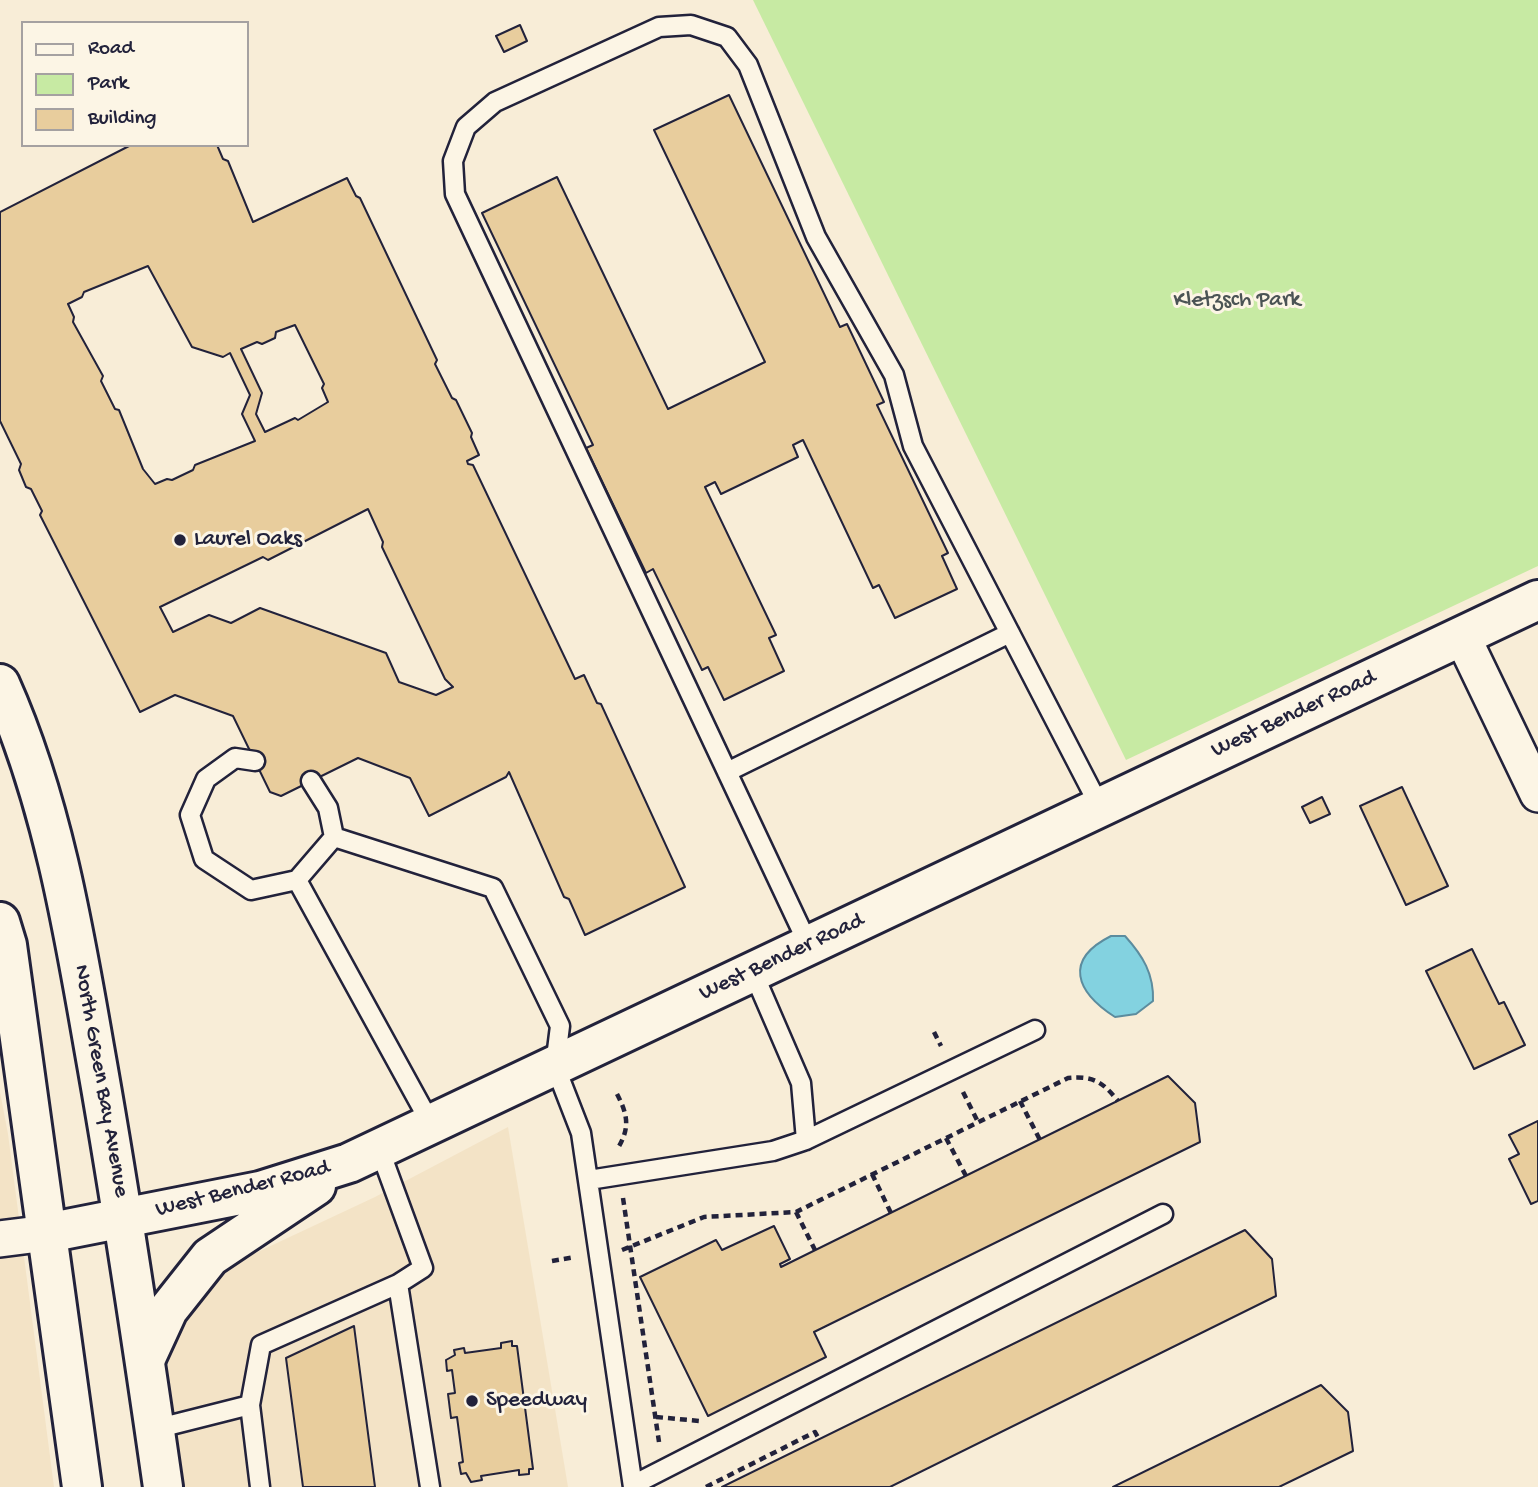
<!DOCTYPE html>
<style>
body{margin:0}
#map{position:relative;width:1538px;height:1487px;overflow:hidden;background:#f8edd7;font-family:"Gochi Hand",sans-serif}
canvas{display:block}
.legend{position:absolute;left:21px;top:21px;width:228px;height:126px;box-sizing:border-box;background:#fcf5e5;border:2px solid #a5a1a1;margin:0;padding:9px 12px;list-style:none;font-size:21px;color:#22223b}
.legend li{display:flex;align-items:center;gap:14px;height:35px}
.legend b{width:35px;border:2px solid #a5a1a1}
</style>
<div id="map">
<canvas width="1538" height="1487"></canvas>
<ul class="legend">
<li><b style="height:9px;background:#fcf5e5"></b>Road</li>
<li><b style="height:19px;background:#c7eaa3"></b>Park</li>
<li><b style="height:19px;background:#e8cd9d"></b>Building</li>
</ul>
</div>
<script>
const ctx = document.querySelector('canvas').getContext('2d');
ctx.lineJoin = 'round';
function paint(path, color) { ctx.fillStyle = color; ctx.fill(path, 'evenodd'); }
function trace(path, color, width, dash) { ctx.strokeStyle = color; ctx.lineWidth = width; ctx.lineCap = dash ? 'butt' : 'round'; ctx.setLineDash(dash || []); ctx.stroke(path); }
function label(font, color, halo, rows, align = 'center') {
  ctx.font = font + ' "Gochi Hand",sans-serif'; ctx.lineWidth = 6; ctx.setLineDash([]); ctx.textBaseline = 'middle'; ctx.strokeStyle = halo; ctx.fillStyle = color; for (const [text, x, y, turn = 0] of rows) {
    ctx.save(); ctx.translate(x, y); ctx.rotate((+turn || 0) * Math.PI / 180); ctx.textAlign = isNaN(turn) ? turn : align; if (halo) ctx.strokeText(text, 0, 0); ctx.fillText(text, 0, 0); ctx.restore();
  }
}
paint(new Path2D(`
 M0,1092L8,1134L54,1487H0Z
 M508,1127L568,1487H180L168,1391V1365L172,1339L194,1299L230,1265L375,1197Z`), '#f3e3c6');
paint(new Path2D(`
 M753,0H1538V566L1126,760Z`), '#c7eaa3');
const water = new Path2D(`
 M1111,936H1125C1143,956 1154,974 1153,1001L1136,1014L1115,1017C1076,992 1063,960 1111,936Z`);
paint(water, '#83d2e0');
trace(water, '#5c8c9e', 2);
const building = new Path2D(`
 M520,25L527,41L504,52L496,36Z
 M729,95L840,327L847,324L884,402L877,405L948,553L942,556L957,589L895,618L879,585L873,588L803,440L793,445L798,457L721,494L715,482L705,487L776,635L769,638L784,671L724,700L708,667L702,670L653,569L646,573L586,448L593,445L482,213L557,177L668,409L765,362L654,130Z
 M131,145H217L223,159L228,161L253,222L347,178L356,196L360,198L437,360L435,364L452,398L456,400L472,433L471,437L479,455L467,461L468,464L473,465L575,679L584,675L597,703L601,704L685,887L585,935L569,899L564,897L509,772L506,777L429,816L410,778L358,758L281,796L270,792L233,716L175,695L140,712L40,515L42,511L31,489L26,487L19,470L21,464L0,421V212ZM148,266L192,347L223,357L230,353L250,395L242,414L255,441L195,465L193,470L172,480L167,479L155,484L143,469L119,410L115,409L101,381L103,376L73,322L74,317L68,304L82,297L84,292ZM295,325L324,384L322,388L328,402L298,420L295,418L265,432L256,414L262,393L241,349L257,342L262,344L275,338L276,332ZM368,509L383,542L382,547L445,679L453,687L436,695L399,682L386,653L260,608L231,623L209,615L173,632L160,607L263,557L268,560Z
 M1402,787L1448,886L1406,905L1360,806Z
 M1322,797L1330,814L1310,823L1302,807Z
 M1472,949L1499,1004L1504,1002L1525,1045L1474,1069L1426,971Z
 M1168,1076L1195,1103L1200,1142L814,1332L826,1357L708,1416L640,1277L716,1240L722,1250L774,1226L790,1259L780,1264L781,1267Z
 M1538,1121V1201L1531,1204L1509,1159L1519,1154L1509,1135Z
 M1245,1230L1272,1259L1276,1296L890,1487H722Z
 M354,1326L375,1487H303L286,1358Z
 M512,1341V1346H517L533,1469H529V1474L519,1475V1470L481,1476L482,1480L471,1482L466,1473L461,1474L459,1463L463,1462L457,1417L451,1418L448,1394L455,1393L452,1370L447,1371L446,1360L455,1355L454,1350L464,1348L465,1353L501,1348V1343Z
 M1321,1385L1348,1412L1353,1451L1279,1487H1113Z`);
paint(building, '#e8cd9d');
trace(building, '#22223b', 2);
const service = new Path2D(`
 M255,761L235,758L206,779L190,815L204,859L251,890L297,880L334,837
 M727,772L1010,633
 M311,781L328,808L334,837
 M334,837L493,888L560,1026L555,1066L581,1133L633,1487
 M297,880L431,1124
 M809,946L455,194L453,161L466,127L495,102L659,27L691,25L727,37L748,65L816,237L894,375L913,446L1100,807
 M753,972L801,1083L806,1140
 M589,1180L773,1151L806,1140L1035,1030
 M398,1284L430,1487
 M250,1405L260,1487
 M155,1429L250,1405L261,1345L398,1284L423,1268L379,1148
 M633,1485L1163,1214`);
const minor = new Path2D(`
 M1462,636L1538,794
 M0,1239L47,1233`);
const tertiary = new Path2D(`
 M47,1233L260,1191L349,1163L1538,600
 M145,1360L168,1310L210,1257L316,1186`);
const primary = new Path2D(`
 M0,684C51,798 73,925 94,1047C120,1193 142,1340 163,1487
 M0,922L7,945L82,1487`);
trace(service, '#22223b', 23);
trace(minor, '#22223b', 40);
trace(tertiary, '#22223b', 44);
trace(primary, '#22223b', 44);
trace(new Path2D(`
 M934,1032L941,1046
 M963,1092L978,1122
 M617,1094C628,1115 630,1128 618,1148
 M1020,1101L1040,1140
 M946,1138L966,1176
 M872,1174L891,1213
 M623,1198L659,1442
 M796,1212L815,1250
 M622,1250L704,1217L796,1212L1068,1078C1093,1076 1102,1081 1118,1101
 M552,1261L575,1257
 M656,1417L700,1421
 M706,1487L815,1432L819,1439`), '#22223b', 4.5, [7, 5]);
trace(service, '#fcf5e5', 18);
trace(minor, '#fcf5e5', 35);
trace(tertiary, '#fcf5e5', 38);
trace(primary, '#fcf5e5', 38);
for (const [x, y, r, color] of [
 [180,540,7,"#22223b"],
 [472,1401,7,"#22223b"]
]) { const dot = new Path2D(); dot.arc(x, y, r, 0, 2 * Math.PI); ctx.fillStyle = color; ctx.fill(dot); trace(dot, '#fcf5e5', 2.5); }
label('23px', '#4b5455', '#fcf5e5', [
 ["Kletzsch Park",1237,301]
]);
label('23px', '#22223b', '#fcf5e5', [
 ["Laurel Oaks",194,540],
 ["Speedway",486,1401]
], 'left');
label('23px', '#22223b', '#fcf5e5', [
 ["West Bender Road",1294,715,-25],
 ["West Bender Road",782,958,-25],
 ["North Green Bay Avenue",100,1081,80],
 ["West Bender Road",243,1190,-14]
]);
</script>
